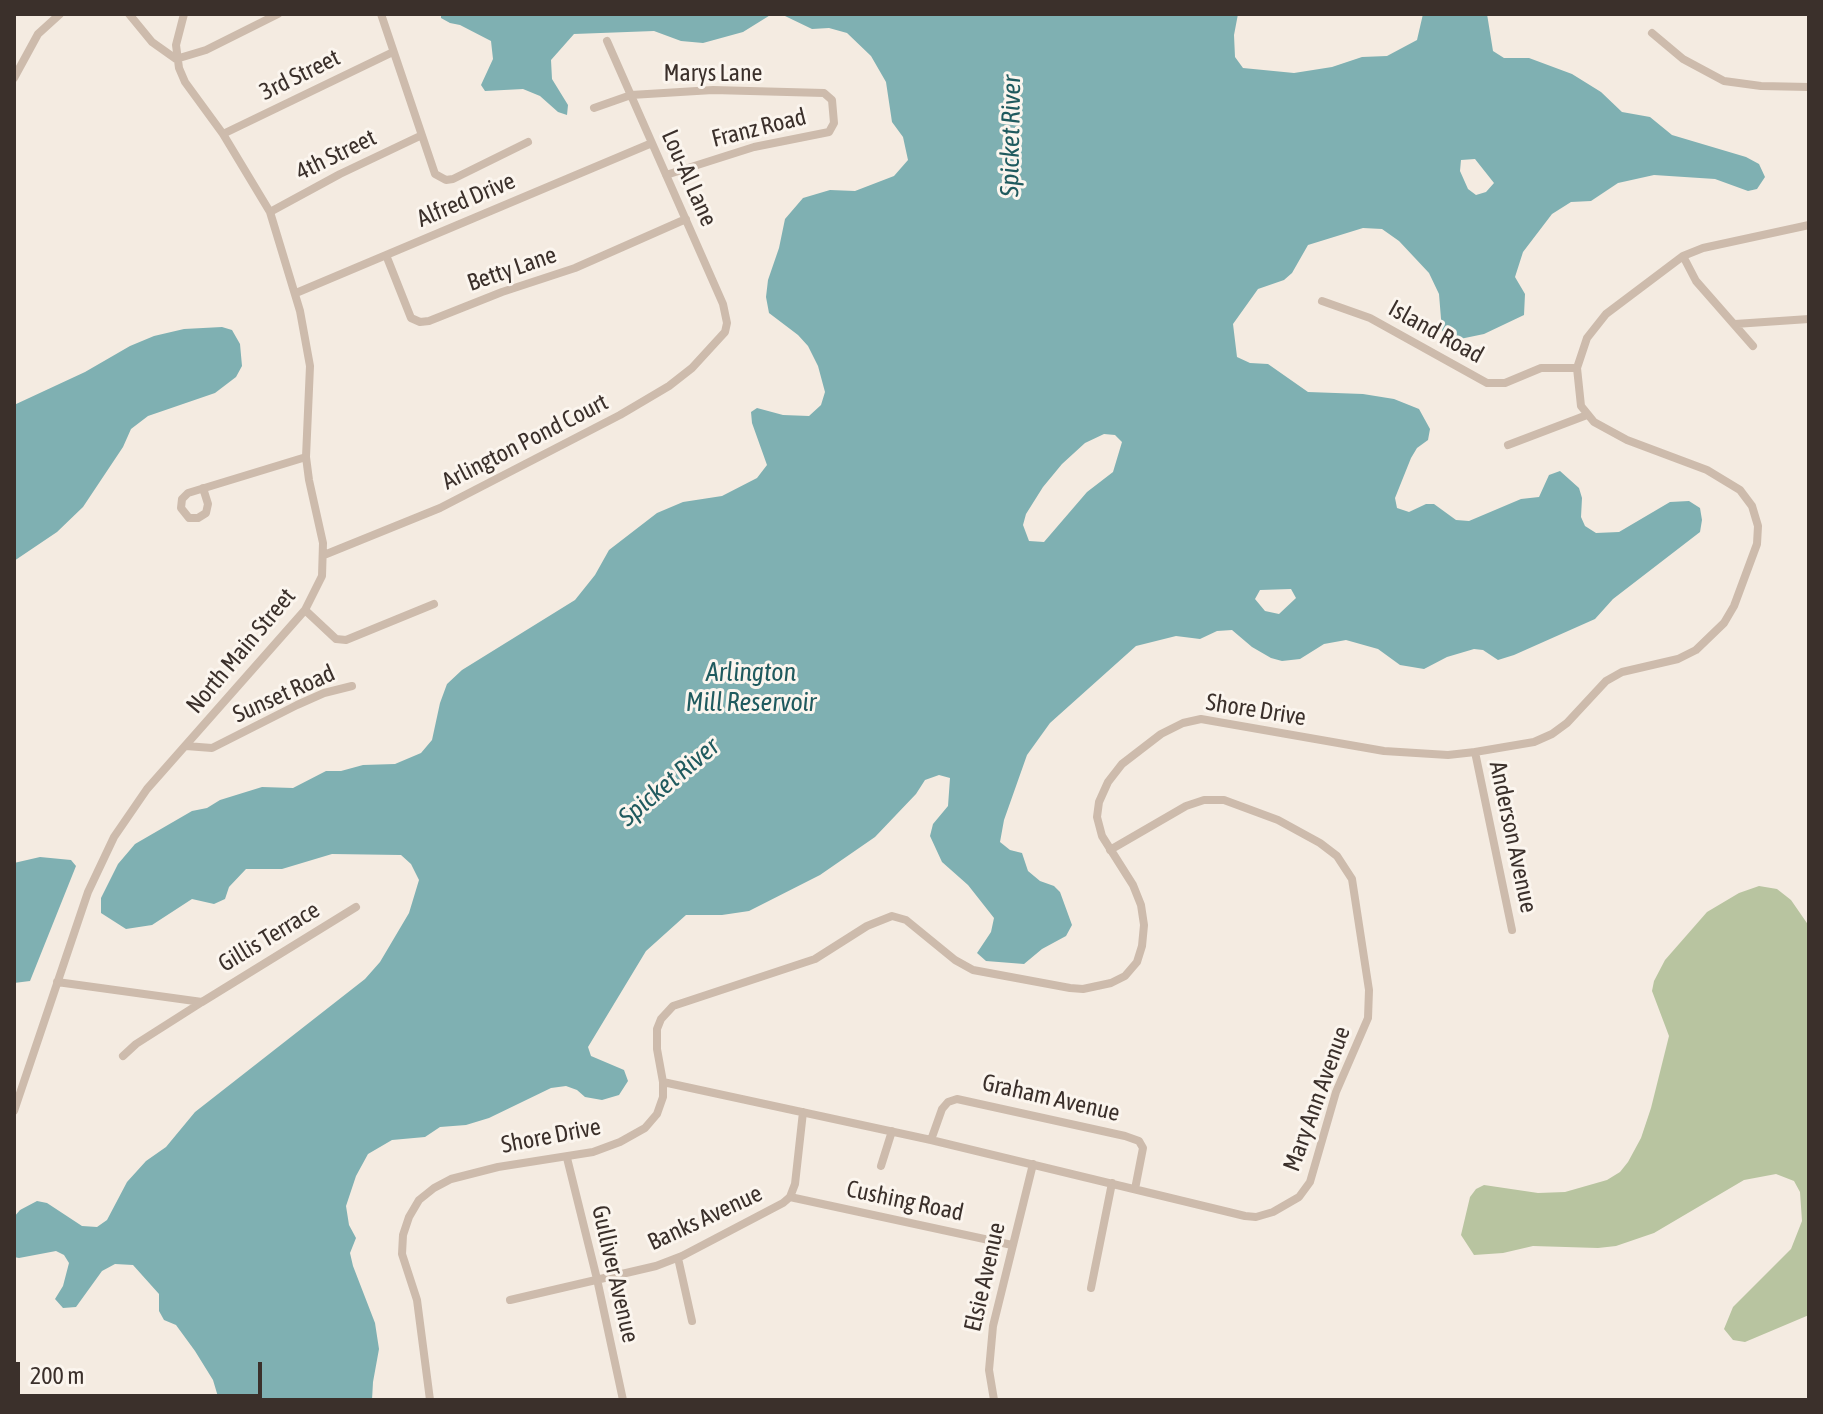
<!DOCTYPE html>
<style>
body{margin:0}
#map{position:relative;width:1823px;height:1414px;overflow:hidden;background:#f4ebe1;font-family:"Asap Condensed",sans-serif}
canvas{display:block}
.frame{position:absolute;inset:0;border:16px solid #3b302b;pointer-events:none}
.scale{position:absolute;left:16px;top:1362px;width:246px;height:36px;box-sizing:border-box;border:4px solid #3b302b;border-top:0;padding-left:10px;font-size:24px;line-height:28px;white-space:nowrap;color:#3b302b;-webkit-text-stroke:6px #fbf5ee;paint-order:stroke}
</style>
<div id="map">
<canvas width="1823" height="1414"></canvas>
<div class="frame"></div>
<div class="scale">200 m</div>
</div>
<script>
const context = document.querySelector('canvas').getContext('2d');
context.lineJoin = 'round';
function fillPath(path, color) {
  context.fillStyle = color;
  context.fill(path, 'evenodd');
}
function shape(rows) {
  const path = new Path2D();
  for (const r of rows) {
    path.moveTo(r[0], r[1]);
    for (let i = 2; i < r.length; i += 2) path.lineTo(r[i], r[i + 1]);
  }
  return path;
}
function trace(path, color, width, dash) {
  context.strokeStyle = color;
  context.lineWidth = width;
  context.lineCap = dash ? 'butt' : 'round';
  context.setLineDash(dash || []);
  context.stroke(path);
}
function label(font, color, halo, rows, align = 'center') {
  context.font = font + ' "Asap Condensed",sans-serif';
  context.lineWidth = 6;
  context.setLineDash([]);
  context.textBaseline = 'middle';
  context.strokeStyle = halo;
  context.fillStyle = color;
  for (const [text, x, y, turn = 0] of rows) {
    context.save();
    context.translate(x, y);
    context.rotate((+turn || 0) * Math.PI / 180);
    context.textAlign = isNaN(turn) ? turn : align;
    if (halo) context.strokeText(text, 0, 0);
    context.fillText(text, 0, 0);
    context.restore();
  }
}
fillPath(shape([
 [1759,886,1777,889,1791,900,1809,926,1809,1315,1745,1342,1733,1340,1724,1329,1733,1307,1791,1249,1802,1221,1800,1192,1794,1181,1776,1174,1744,1180,1654,1233,1616,1246,1598,1248,1533,1246,1503,1253,1474,1255,1461,1235,1470,1197,1476,1189,1484,1185,1538,1193,1565,1192,1607,1180,1620,1172,1628,1162,1641,1138,1651,1108,1669,1036,1652,991,1654,981,1665,960,1707,912,1739,893]
]), '#b8c4a0');
fillPath(shape([
 [441,14,1238,14,1234,35,1235,57,1243,68,1294,73,1332,67,1362,57,1387,56,1417,40,1423,14,1487,14,1493,51,1504,58,1529,58,1572,74,1601,92,1622,112,1650,117,1672,135,1746,157,1759,164,1765,177,1757,189,1748,191,1715,179,1654,175,1618,183,1591,201,1571,202,1552,214,1523,252,1515,277,1525,294,1524,315,1484,334,1460,339,1447,337,1442,331,1439,294,1429,273,1399,241,1382,229,1363,228,1308,245,1292,273,1284,280,1258,289,1233,324,1237,357,1250,363,1268,364,1308,392,1363,394,1394,399,1419,409,1430,429,1428,440,1417,448,1411,458,1395,498,1397,508,1409,512,1426,504,1434,504,1456,520,1469,521,1521,499,1539,497,1549,475,1560,471,1579,488,1582,498,1581,517,1585,526,1596,533,1619,532,1670,502,1689,501,1700,508,1702,520,1700,532,1613,599,1595,619,1514,655,1498,660,1483,650,1474,649,1447,657,1424,669,1400,665,1378,649,1346,640,1324,644,1300,659,1282,661,1271,658,1252,647,1232,630,1217,631,1200,639,1176,636,1136,646,1050,723,1027,755,1004,820,1000,842,1010,850,1022,853,1028,871,1040,881,1054,886,1060,892,1072,925,1066,936,1042,949,1024,964,986,961,977,953,991,932,994,918,968,885,942,862,930,836,933,824,948,806,950,778,939,775,925,780,916,794,875,837,820,875,749,911,722,915,686,915,646,951,588,1047,591,1056,624,1070,628,1081,619,1095,602,1100,585,1097,577,1090,566,1086,551,1088,489,1118,466,1125,440,1127,425,1137,392,1140,368,1154,356,1176,346,1206,349,1225,356,1238,350,1253,353,1266,375,1323,379,1349,373,1382,372,1400,219,1400,213,1380,195,1351,176,1325,164,1320,159,1311,159,1294,133,1265,115,1264,102,1271,76,1307,63,1308,55,1299,63,1286,69,1263,64,1255,56,1251,19,1258,14,1257,14,1217,20,1210,37,1201,47,1203,82,1226,97,1227,107,1220,127,1182,146,1161,166,1147,195,1112,365,979,380,962,409,913,419,880,411,864,401,855,332,854,282,869,246,869,229,887,225,899,214,904,192,899,152,925,126,929,101,913,101,898,118,864,135,844,192,811,207,808,220,800,262,787,293,788,326,771,341,771,363,765,395,764,421,753,432,740,440,703,447,684,462,670,575,600,595,575,609,550,657,513,683,502,722,496,757,478,767,465,752,423,751,412,757,408,783,415,809,416,821,405,825,392,818,366,808,346,798,335,769,313,766,297,768,280,779,248,785,219,803,198,830,190,855,191,894,176,908,160,903,137,892,122,886,82,871,56,847,33,829,28,812,29,785,16,772,14,743,32,703,43,681,41,654,31,574,34,551,60,552,79,568,105,567,115,558,112,540,96,523,89,485,91,481,85,493,59,491,41,460,25,450,23,441,18],
 [1475,159,1494,183,1486,192,1476,195,1468,189,1460,171,1461,160],
 [1104,434,1115,435,1122,442,1113,472,1087,492,1044,542,1029,541,1023,525,1026,514,1043,487,1062,464,1085,443],
 [1291,589,1296,598,1279,614,1265,611,1255,599,1260,590],
 [222,327,232,330,240,344,242,366,236,377,215,393,148,416,131,429,123,447,83,507,57,532,14,561,14,405,85,372,130,346,154,336,184,329],
 [40,857,71,860,76,866,30,981,14,983,14,863]
]), '#7fb0b2');
trace(shape([
 [129,14,152,42,176,59,206,50,278,14],
 [381,14,435,174,446,180,453,179,528,142],
 [1652,33,1683,59,1724,81,1761,86,1809,87],
 [14,78,38,34,60,14],
 [594,108,631,95,713,90,824,93,832,100,834,123,829,132,754,147,666,175],
 [223,134,393,52],
 [270,212,340,174,420,136],
 [386,255,411,318,420,322,429,321,502,292,575,268,686,219],
 [1683,256,1696,281,1753,346],
 [296,293,652,143],
 [1322,301,1370,318,1487,383,1505,383,1541,368,1577,368],
 [1735,324,1809,319],
 [1508,445,1587,415],
 [203,488,208,504,206,513,198,518,189,518,181,508,182,499,188,493,306,457],
 [324,555,440,508,620,415,669,386,692,368,725,332,727,323,723,304,607,41],
 [305,610,336,639,346,640,434,604],
 [186,746,212,748,297,705,324,693,352,686],
 [1475,752,1512,930],
 [57,982,202,1002,356,907],
 [123,1056,136,1044,202,1002],
 [663,1082,931,1140,1245,1216,1256,1217,1273,1212,1299,1197,1310,1182,1336,1092,1368,1018,1369,990,1352,879,1337,856,1320,843,1278,820,1224,800,1204,800,1186,806,1110,850],
 [14,1111,88,892,114,837,147,789,305,610,322,576,323,543,309,480,306,457,310,366,300,311,270,212,223,134,185,82,179,68,176,45,184,14],
 [931,1140,942,1109,948,1102,957,1099,1125,1136,1139,1141,1143,1148,1135,1189],
 [567,1158,597,1279,623,1400],
 [881,1166,892,1131],
 [790,1197,1012,1245],
 [678,1258,692,1321],
 [1091,1288,1112,1183],
 [510,1300,656,1266,682,1256,783,1203,790,1197,795,1184,803,1112],
 [79,1400,93,1400],
 [430,1400,417,1300,402,1254,403,1235,409,1217,419,1200,434,1188,451,1179,498,1167,593,1152,620,1142,645,1128,657,1114,663,1097,663,1082,657,1049,657,1029,661,1019,673,1006,815,959,867,926,892,916,906,920,955,960,973,970,1070,988,1083,989,1111,983,1125,976,1137,962,1142,946,1144,925,1141,905,1133,885,1102,836,1097,817,1099,802,1108,782,1122,764,1161,734,1183,723,1201,719,1384,751,1448,755,1475,752,1534,742,1552,734,1567,723,1606,681,1622,672,1678,659,1696,650,1724,623,1734,606,1757,544,1758,526,1752,506,1740,490,1707,470,1627,440,1594,422,1581,406,1577,368,1587,338,1606,314,1683,256,1703,248,1809,225],
 [994,1400,989,1370,993,1326,1033,1164]
]), '#cdbbac', 8);
label('24px', '#3b302b', '#fbf5ee', [
 ["Marys Lane",713,73],
 ["3rd Street",300,75,-26],
 ["Franz Road",759,128,-14],
 ["4th Street",336,155,-26],
 ["Lou-Al Lane",689,178,66],
 ["Alfred Drive",466,200,-23],
 ["Betty Lane",512,269,-19],
 ["Island Road",1436,332,29],
 ["Arlington Pond Court",525,442,-27],
 ["North Main Street",241,651,-50],
 ["Sunset Road",284,694,-24],
 ["Shore Drive",1256,710,9],
 ["Anderson Avenue",1513,837,78],
 ["Gillis Terrace",269,937,-31],
 ["Graham Avenue",1051,1098,13],
 ["Mary Ann Avenue",1317,1099,-70],
 ["Shore Drive",551,1136,-11],
 ["Cushing Road",905,1201,12],
 ["Banks Avenue",705,1218,-25],
 ["Gulliver Avenue",615,1274,77],
 ["Elsie Avenue",985,1277,-77]
]);
label('italic 26px', '#1f5a5e', '#fbf5ee', [
 ["Spicket River",1011,136,-89],
 ["Arlington",751,673],
 ["Mill Reservoir",751,703],
 ["Spicket River",669,782,-40]
]);
</script>
